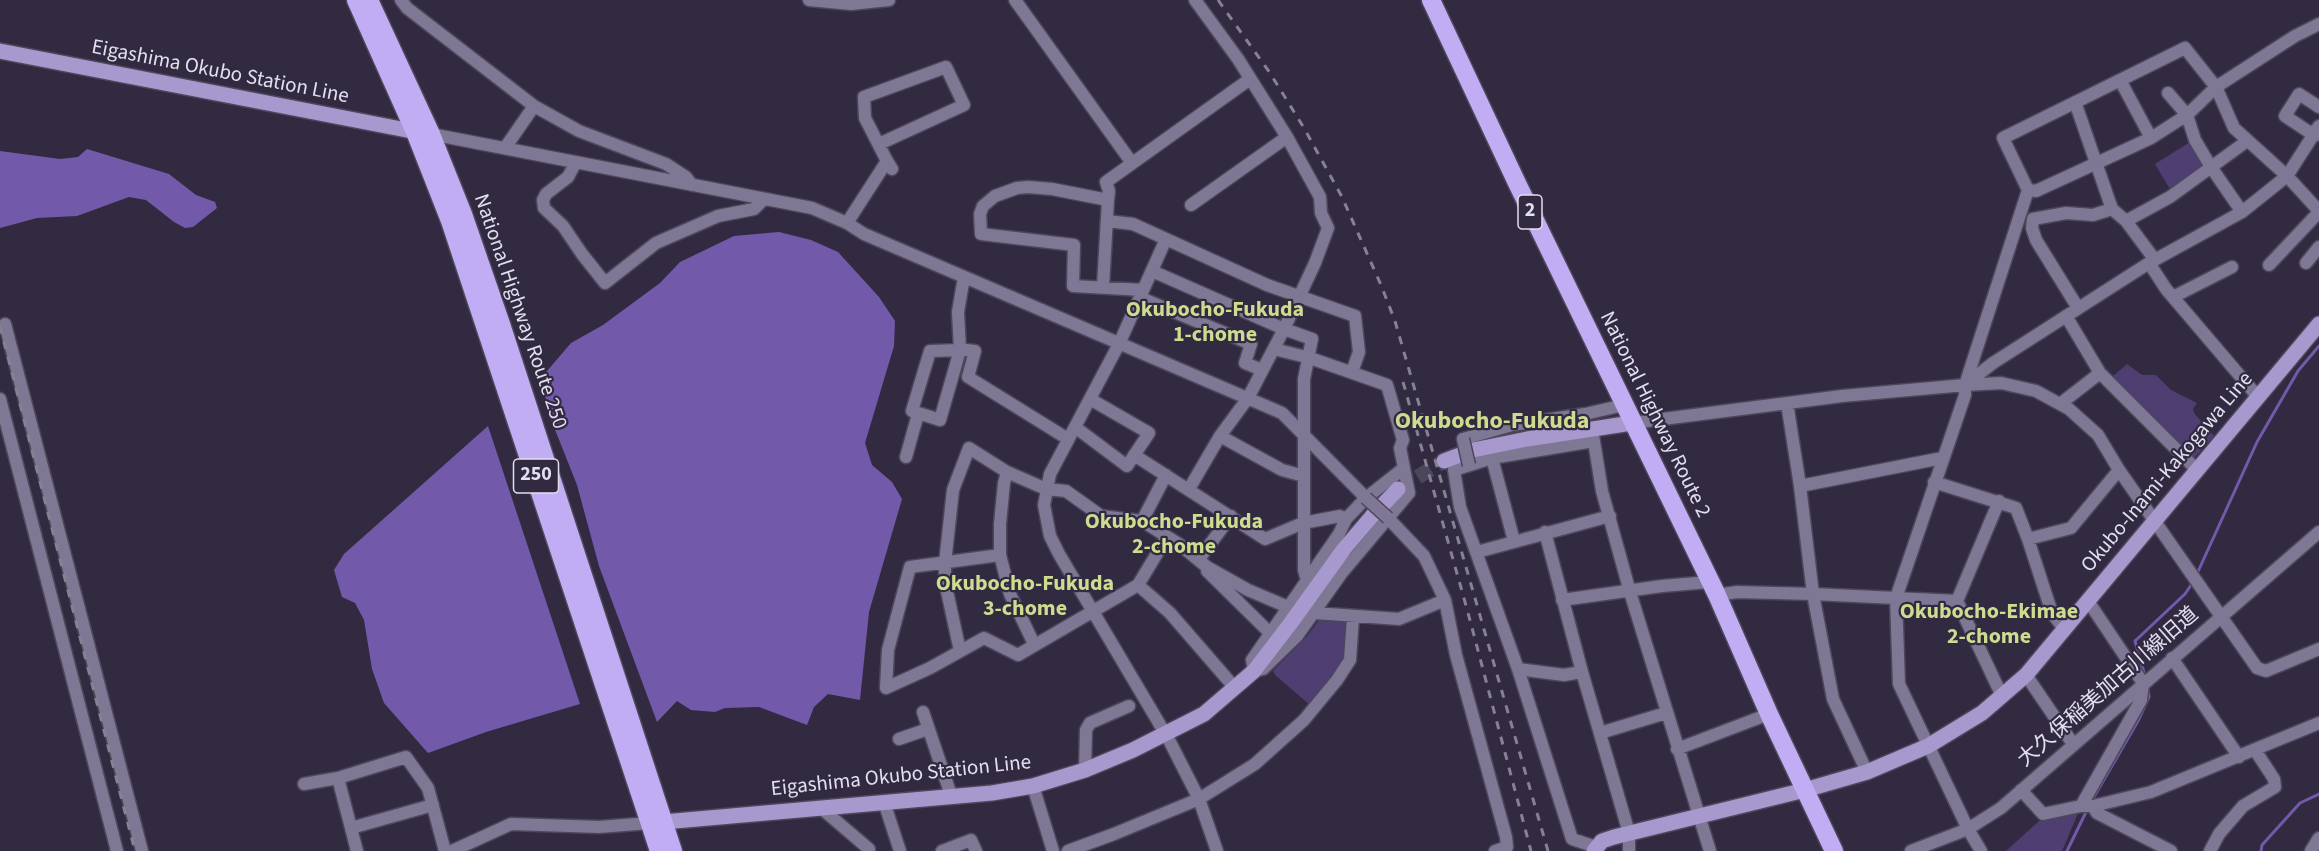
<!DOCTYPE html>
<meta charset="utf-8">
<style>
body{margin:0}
canvas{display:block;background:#312a41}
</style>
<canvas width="2319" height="851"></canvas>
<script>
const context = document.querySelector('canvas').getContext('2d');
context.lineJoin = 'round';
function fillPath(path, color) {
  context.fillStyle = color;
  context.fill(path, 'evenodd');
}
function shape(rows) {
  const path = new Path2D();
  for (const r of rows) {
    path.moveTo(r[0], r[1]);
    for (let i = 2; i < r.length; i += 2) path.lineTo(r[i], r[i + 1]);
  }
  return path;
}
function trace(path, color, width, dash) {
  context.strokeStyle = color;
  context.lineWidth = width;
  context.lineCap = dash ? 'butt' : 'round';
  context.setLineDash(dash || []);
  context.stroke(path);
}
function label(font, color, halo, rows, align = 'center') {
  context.font = font + ' "Source Sans 3","Noto Sans JP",sans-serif';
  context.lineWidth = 4.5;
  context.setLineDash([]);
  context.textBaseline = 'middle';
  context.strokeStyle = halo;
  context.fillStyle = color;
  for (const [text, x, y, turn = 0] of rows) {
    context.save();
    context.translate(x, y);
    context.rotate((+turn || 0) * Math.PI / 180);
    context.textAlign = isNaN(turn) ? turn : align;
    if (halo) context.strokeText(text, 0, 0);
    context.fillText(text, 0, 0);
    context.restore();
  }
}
fillPath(shape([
 [2190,142,2205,165,2171,191,2155,164],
 [2127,364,2142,375,2156,375,2171,390,2197,403,2193,409,2194,413,2214,436,2194,458,2189,457,2112,377],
 [1319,620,1346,621,1349,625,1347,657,1310,705,1275,675,1273,671,1307,636],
 [2079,811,2062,851,2006,851,2039,821]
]), '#4e3e72');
fillPath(shape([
 [87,149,169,174,196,195,215,202,217,208,193,227,185,228,174,222,146,200,129,197,77,216,37,218,0,228,0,151,60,159,78,157],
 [779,232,811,240,838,252,879,297,895,321,894,346,865,443,872,465,892,482,902,499,869,612,860,700,828,694,814,707,807,725,759,707,725,708,715,712,691,710,677,701,657,722,599,566,577,485,550,417,541,378,571,343,603,325,660,283,680,262,734,236],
 [488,426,580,704,486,732,428,753,384,703,372,669,364,620,355,603,342,597,334,570,344,554]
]), '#7359a9');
trace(shape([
 [2196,576,2257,442,2298,371,2319,346],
 [2145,676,2135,641,2185,594,2193,582],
 [2091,802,2138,721,2149,697,2148,689],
 [2067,851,2087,810],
 [2261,851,2262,845,2300,803,2319,794]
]), '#7359a9', 3);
trace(shape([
 [1398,489,1444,461]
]), '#4c455b', 15, [15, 8]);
const minor = shape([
 [401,0,407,8,534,106,505,148],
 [809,0,851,4,889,0],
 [1015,0,1132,163],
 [2120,80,2151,138],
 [2168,93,2187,115,2195,140,2211,167,2242,212],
 [2075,102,2112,209,2126,221,2155,260],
 [534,106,579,131,666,164,686,177,692,185],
 [2319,107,2299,94,2285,116,2309,132,2316,131,2319,135],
 [431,134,812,208,847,223,864,234,1282,413,1366,498],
 [879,144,964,105,946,67,864,97,865,118,887,161,892,169],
 [576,162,568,177,546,194,543,200,544,208,563,226,582,254,605,283,656,243,718,216,754,209,764,199],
 [2028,190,2036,191,2151,138,2187,115,2216,87,2295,36,2319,24],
 [1108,200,1109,191,1106,182,1250,79],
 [1191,205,1287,137],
 [1107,221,1133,224,1267,285,1355,316,1359,352,1352,372],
 [2126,221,2170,197,2247,141],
 [847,223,887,161],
 [1166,239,1119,344,1050,474,1044,505,1050,536,1059,554,1169,740,1199,799,1217,851],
 [2149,263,2166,289,2258,397],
 [2306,263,2319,247],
 [2269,265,2319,212],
 [1152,271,1284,329,1312,339,1304,379,1304,570,1307,580],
 [964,277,958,312,960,350,940,420,912,411,930,351,960,350,966,350,975,351,968,377,1068,439],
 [1103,287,1108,200,1052,189,1028,187,1017,188,995,196,983,206,980,214,981,234,1074,245,1073,286,1143,290],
 [2173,297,2232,267],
 [1141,298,1251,344,1245,363,1262,370],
 [2078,308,2036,240,2032,228,2033,219,2066,213,2093,215,2112,209],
 [2066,316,2100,373],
 [5,324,142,851],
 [1274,349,1310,358,1387,385,1403,440,1400,448,1409,493,1341,574,1297,636,1263,669,1254,671,1252,660,1339,534,1346,519,1366,498,1404,468],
 [1966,384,1993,363,2149,263,2242,212,2287,176,2319,126],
 [0,399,117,851],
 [1787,403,1800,486,1813,594,1833,699,1867,772],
 [2060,404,2100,373,2197,470],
 [1632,423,1842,396,1965,385,2001,383,2036,391,2069,409,2098,435,2119,470,2257,668,2266,671,2319,649],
 [1075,427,1127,466,1149,433,1090,399],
 [1593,435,1602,491,1630,592,1710,851],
 [1220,436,1282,470,1304,476],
 [1463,439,1512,425,1585,414,1624,405],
 [1594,441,1492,458,1454,470,1460,507,1518,669,1572,839,1596,847],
 [1134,455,1265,539,1303,523,1340,516,1346,519],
 [906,457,918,414],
 [1492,458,1514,541],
 [1007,472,1004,483,1000,524,1000,555,1010,594,1034,644],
 [1934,482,2016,508,2028,539,2052,613,2065,630],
 [1800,486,1942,458],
 [1189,489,1220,436,1248,398,1284,329,1315,263,1328,228,1321,213,1320,197,1287,137,1238,59,1195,0],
 [1388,518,1424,556,1445,600,1456,655,1506,837,1507,847,1495,851],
 [1142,521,1166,475],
 [1545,532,1582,672,1629,833,1629,851],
 [2028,539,2071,528,2119,470],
 [1477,552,1610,516],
 [1000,555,910,567,888,650,886,688,930,668,984,638,1018,655,1138,585,1167,537],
 [1199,559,1231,516],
 [1207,571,1270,633],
 [1138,585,1170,613,1235,688],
 [1717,595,1737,592,1813,594,1957,601,2002,696],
 [1562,600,1662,586,1709,582],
 [1957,601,1999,501],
 [1315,613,1399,619,1445,600],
 [960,651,945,582,945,563,953,490,969,448,1007,472,1046,489,1066,491,1101,516,1142,521,1179,544,1207,567,1248,590,1288,607],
 [2172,658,2239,757],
 [1518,669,1564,675,1582,672],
 [2026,675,2073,744],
 [923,712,951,795],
 [1600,733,1666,713],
 [899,739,928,729],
 [1677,749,1769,714],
 [1085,770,1086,730,1090,723,1129,706],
 [304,784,338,778],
 [1033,786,1053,851],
 [2021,790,2043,814,2081,806,2093,806,2151,792,2319,723],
 [884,802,900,851],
 [2081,806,2141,700,2143,683,2088,601],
 [2093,806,2097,813,2171,851],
 [821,808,869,849],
 [351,828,433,805],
 [357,851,338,778,406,757,428,788,445,851],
 [452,851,511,824,599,827,650,823],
 [942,851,971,840,976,851],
 [1068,851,1114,834,1199,799,1255,764,1304,720,1337,680,1350,660,1353,617],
 [1911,851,1968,829,2001,808,2319,532],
 [1981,851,1968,829,1899,684,1896,598,1965,395,1965,385,2028,190,2003,138,2185,48,2216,87,2234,128,2287,176,2319,211],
 [2210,851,2219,834,2243,806,2275,787,2274,779,2255,750],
 [2311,851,2319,838]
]);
const major = shape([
 [0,51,422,133],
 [1444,461,1473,450,1527,439,1632,423],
 [652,823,992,793,1033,786,1085,770,1133,750,1204,714,1254,671,1290,624,1344,549,1373,515,1398,489],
 [1594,851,1602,841,1614,837,1805,790,1867,772,1928,746,1982,713,2026,675,2319,324]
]);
const highway = shape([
 [356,0,415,132,450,221,659,851],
 [369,0,431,134,463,214,501,324,673,851],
 [1431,0,1516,181,1717,595,1769,714,1834,851]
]);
trace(minor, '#4e475b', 15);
trace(major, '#4e475b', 18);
trace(highway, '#4e475b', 21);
trace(minor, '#7f7894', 12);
trace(major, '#a798ce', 15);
trace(highway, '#c1adf4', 18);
trace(shape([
 [1218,0,1270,73,1304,128,1342,197,1381,285,1395,321,1427,432,1548,851],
 [0,326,135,851],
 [1403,382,1467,609,1531,851]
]), '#878194', 3, [8, 8]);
const minorBridge = shape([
 [1463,439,1469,465],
 [1366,498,1388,518]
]);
trace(minorBridge, '#4e475b', 15, []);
trace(minorBridge, '#7f7894', 12);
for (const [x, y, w] of [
 [1530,212,24],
 [536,476,45]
]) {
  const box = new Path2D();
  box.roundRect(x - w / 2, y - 17, w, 34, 4.5);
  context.fillStyle = '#312a41';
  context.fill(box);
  trace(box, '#e3dfee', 1.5);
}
label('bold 20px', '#e3dfee', null, [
 ["2",1530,212],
 ["250",536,476]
]);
label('21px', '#e3dfee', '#312a41', [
 ["Eigashima Okubo Station Line",220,73,11],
 ["National Highway Route 250",519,312,71],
 ["National Highway Route 2",1654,415,64],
 ["Okubo-Inami-Kakogawa Line",2168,473,-50],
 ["大久保稲美加古川線旧道",2109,688,-41],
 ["Eigashima Okubo Station Line",901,777,-6]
]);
label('bold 22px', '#cedc90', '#312a41', [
 ["Okubocho-Fukuda",1215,311],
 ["1-chome",1215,336],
 ["Okubocho-Fukuda",1174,523],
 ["2-chome",1174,548],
 ["Okubocho-Fukuda",1025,585],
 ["3-chome",1025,610],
 ["Okubocho-Ekimae",1989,613],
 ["2-chome",1989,638]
]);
label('bold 24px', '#cedc90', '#312a41', [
 ["Okubocho-Fukuda",1492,423]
]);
</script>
